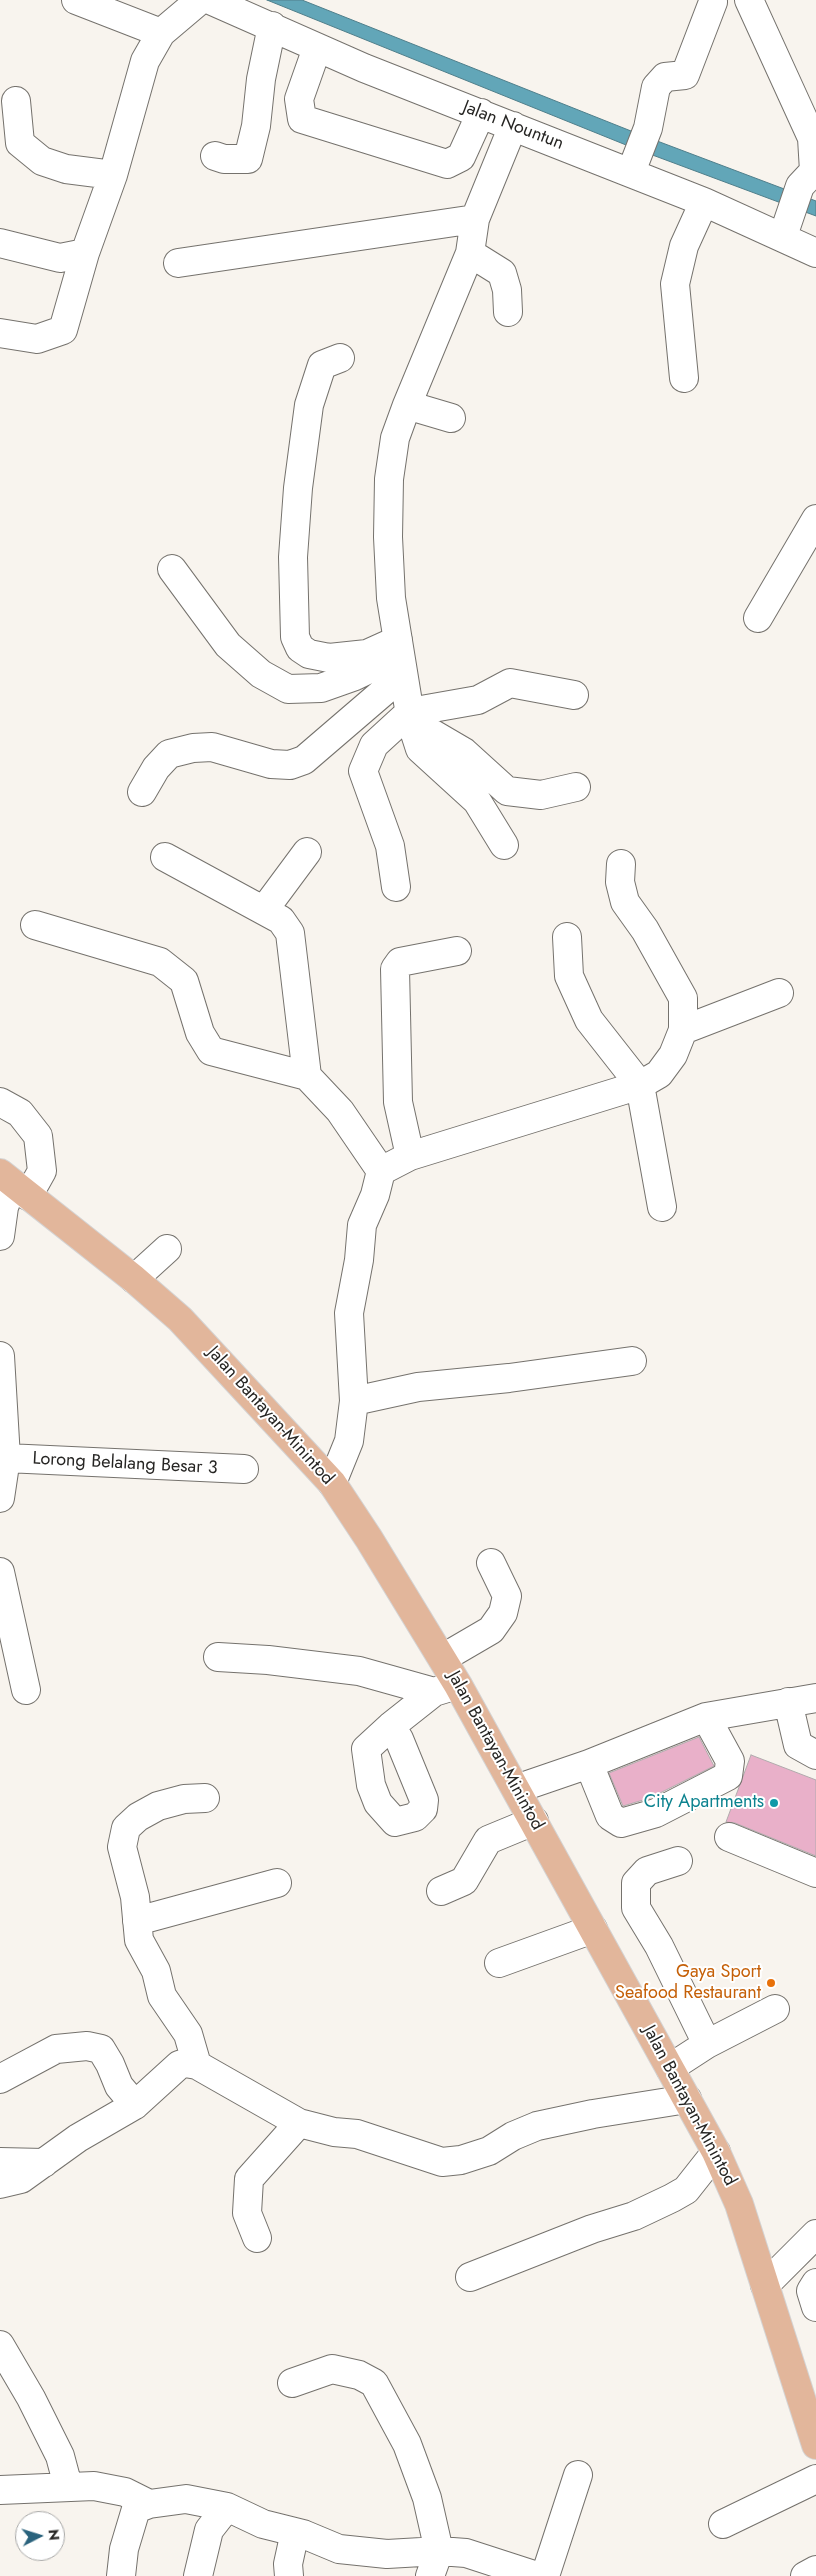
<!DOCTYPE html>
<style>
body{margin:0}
#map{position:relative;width:816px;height:2576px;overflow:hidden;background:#f8f4ee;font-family:Jost,sans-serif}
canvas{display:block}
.north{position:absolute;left:15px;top:2511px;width:50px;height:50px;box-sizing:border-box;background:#fff;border:1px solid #a8a8a7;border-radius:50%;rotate:85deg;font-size:14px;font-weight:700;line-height:20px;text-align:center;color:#262523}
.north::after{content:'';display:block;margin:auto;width:18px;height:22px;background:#2a637d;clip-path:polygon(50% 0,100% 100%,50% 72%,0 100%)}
</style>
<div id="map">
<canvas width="816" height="2576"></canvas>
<div class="north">N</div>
</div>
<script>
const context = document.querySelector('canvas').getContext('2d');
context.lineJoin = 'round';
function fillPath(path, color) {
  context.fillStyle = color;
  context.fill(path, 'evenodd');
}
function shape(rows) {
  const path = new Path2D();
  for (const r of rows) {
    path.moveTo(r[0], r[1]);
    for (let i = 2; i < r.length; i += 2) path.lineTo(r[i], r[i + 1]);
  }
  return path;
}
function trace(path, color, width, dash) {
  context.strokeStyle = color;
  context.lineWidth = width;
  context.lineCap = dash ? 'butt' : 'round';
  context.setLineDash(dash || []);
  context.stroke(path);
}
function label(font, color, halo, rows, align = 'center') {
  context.font = font + ' Jost,sans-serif';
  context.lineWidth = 4;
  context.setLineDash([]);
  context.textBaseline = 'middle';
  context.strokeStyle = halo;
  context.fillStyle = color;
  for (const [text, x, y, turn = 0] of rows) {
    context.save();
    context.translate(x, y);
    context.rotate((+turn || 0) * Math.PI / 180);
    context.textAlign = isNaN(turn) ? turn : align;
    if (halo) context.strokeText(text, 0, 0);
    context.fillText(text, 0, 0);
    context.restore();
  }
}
const water = shape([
 [267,0,302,0,636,133,816,201,816,216,631,147,267,0]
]);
fillPath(water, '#62a6b8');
trace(water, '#507f8b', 1);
const building = shape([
 [699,1737,714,1766,650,1798,623,1806,609,1773,699,1737],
 [751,1755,816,1780,816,1856,735,1823,726,1822,751,1755]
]);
fillPath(building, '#e9b0c9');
trace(building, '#b1abad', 1);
const minor = shape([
 [76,0,161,33],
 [210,0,364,68,704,202,816,253],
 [749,0,812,138,814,171,800,186,783,236],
 [317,48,299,99,302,119,447,164,461,157,481,113],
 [16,101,20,143,42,161,66,169,113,175],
 [215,156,224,159,248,159,256,126,261,79,272,26],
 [631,172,648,128,656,87,665,77,685,75,713,2],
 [0,243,60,258,85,253],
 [470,253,502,273,507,290,508,312],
 [178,263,475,219],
 [0,333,37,339,63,330,85,253,113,175,145,61,161,33,200,0],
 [340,358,322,365,309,405,298,488,293,557,295,637,300,648,309,654,329,658,367,654,398,640],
 [684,378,675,284,684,246,704,202],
 [407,405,451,418],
 [172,569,228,645,261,674,288,689,321,688,355,676,394,657],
 [758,618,816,519],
 [411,721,464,752,507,791,541,795,576,787],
 [142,792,156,768,169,754,193,748,212,747,271,764,290,765,304,760,403,675],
 [504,845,477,801,420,749,411,721,391,598,388,537,389,479,395,438,407,405,470,253,475,219,513,126],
 [165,857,281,920,290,933,307,1076],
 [396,887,390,846,363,771,374,745,410,712,478,700,510,683,574,695],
 [264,910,307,852],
 [35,925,160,962,184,981,200,1033,211,1051,307,1076,340,1111,381,1171],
 [567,937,569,976,589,1020,640,1085,662,1207],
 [683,1030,779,993],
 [0,1102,20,1113,38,1136,42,1171,28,1196],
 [410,1156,398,1102,395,969,400,962,457,951],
 [0,1236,4,1207,13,1184],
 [134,1279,167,1249],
 [0,1356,6,1458,0,1498],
 [354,1401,418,1387,509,1378,632,1361],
 [6,1458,244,1469],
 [332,1483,349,1441,354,1401,349,1313,359,1260,362,1225,375,1195,381,1171,410,1156,640,1085,659,1074,673,1055,683,1030,683,998,645,930,625,902,620,882,621,864],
 [0,1572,26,1690],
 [218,1657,268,1660,359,1671,434,1692,447,1688],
 [443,1658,491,1630,503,1613,507,1596,491,1563],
 [788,1702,798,1745,816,1755],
 [391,1726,399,1739,424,1800,423,1809,415,1817,395,1822,378,1803,371,1785,366,1749,391,1726,434,1692],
 [589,1764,610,1816,621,1823,656,1813,728,1776,730,1761,706,1717],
 [516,1789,589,1764,706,1717,816,1698],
 [729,1837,816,1873],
 [678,1861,647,1871,636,1883,636,1908,659,1946,707,2044],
 [441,1891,464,1881,488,1840,534,1821],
 [137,1921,277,1883],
 [499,1963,593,1929],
 [197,2065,188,2034,162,1996,156,1971,139,1940,135,1897,122,1847,126,1828,138,1817,158,1806,184,1799,205,1798],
 [670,2068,707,2044,775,2009],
 [0,2079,56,2049,87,2046,101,2049,110,2064,119,2086,135,2105],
 [0,2162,44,2163],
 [0,2184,21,2179,78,2138,135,2105,179,2065,185,2063,197,2065,299,2123,334,2132,357,2134,442,2162,461,2160,489,2151,513,2136,537,2126,593,2114,687,2099],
 [257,2238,247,2213,249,2179,299,2123],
 [470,2277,592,2229,634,2216,672,2198,686,2190,716,2152],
 [816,2283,811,2291,816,2307],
 [765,2285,816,2234],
 [0,2345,31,2398,60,2456,68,2486],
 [292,2383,332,2369,359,2375,374,2383,407,2444,427,2498,439,2551,430,2576],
 [0,2490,94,2486,125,2492,149,2504,186,2499,227,2507,263,2524,303,2534,339,2549,387,2554,439,2551,466,2553,537,2576],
 [723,2524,816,2479],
 [121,2576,124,2549,136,2509,149,2504],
 [198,2576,209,2530,227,2507],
 [289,2576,288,2564,293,2541,303,2534],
 [545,2576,578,2475],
 [805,2576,816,2570]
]);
const major = shape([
 [0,1173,134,1279,180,1319,332,1483,369,1539,458,1685,716,2152,739,2204,816,2445]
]);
trace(minor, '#75726d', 30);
trace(major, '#d4d3d3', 30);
trace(minor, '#fff', 28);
trace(major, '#e2b69b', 28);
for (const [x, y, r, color] of [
 [774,1803,5,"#0f9aa8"],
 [771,1983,5,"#e8710a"]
]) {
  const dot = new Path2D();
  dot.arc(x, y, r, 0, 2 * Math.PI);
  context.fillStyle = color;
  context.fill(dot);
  trace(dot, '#fff', 2);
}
label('18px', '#262523', '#fff', [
 ["Jalan Nountun",513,126,21],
 ["Jalan Bantayan-Minintod",270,1416,48],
 ["Lorong Belalang Besar 3",125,1464,3],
 ["Jalan Bantayan-Minintod",495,1751,61],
 ["Jalan Bantayan-Minintod",689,2106,62]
]);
label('18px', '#0d838f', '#fff', [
 ["City Apartments",764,1803]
], 'right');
label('18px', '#c56008', '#fff', [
 ["Gaya Sport",761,1973],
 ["Seafood Restaurant",761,1994]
], 'right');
</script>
